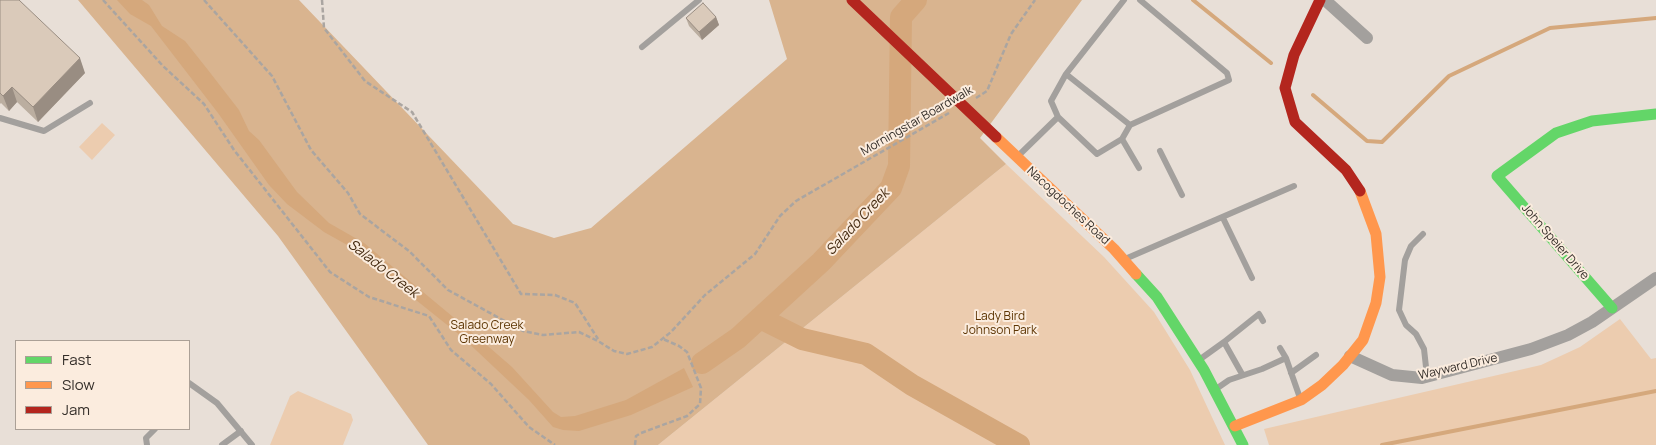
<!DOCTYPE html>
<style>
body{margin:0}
#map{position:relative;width:1656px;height:445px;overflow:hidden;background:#e8dfd7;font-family:Manrope,sans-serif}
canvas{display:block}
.legend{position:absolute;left:15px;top:340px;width:175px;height:90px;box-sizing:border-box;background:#fbecde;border:1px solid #aba096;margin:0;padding:6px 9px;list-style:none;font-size:15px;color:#342e29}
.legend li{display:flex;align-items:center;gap:10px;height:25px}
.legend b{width:25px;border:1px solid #aba096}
</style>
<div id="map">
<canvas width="1656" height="445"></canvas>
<ul class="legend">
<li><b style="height:6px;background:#63d668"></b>Fast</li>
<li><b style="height:6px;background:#ff974d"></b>Slow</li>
<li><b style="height:6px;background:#b3261e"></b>Jam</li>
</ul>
</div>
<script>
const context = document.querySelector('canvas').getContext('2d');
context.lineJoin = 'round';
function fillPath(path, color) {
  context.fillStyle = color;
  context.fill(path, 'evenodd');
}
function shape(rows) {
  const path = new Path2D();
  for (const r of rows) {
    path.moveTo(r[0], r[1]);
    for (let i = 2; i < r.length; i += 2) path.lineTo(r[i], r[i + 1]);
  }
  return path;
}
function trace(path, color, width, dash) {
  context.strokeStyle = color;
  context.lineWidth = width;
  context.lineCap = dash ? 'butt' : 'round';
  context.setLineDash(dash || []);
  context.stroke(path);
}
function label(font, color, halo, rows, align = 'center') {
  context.font = font + ' Manrope,sans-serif';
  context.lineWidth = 4;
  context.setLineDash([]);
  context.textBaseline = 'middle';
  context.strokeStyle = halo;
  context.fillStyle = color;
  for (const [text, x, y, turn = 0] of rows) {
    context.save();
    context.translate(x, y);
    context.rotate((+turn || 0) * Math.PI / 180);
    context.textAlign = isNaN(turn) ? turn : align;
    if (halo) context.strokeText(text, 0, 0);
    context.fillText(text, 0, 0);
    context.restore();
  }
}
fillPath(shape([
 [102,123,115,135,92,160,79,147],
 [1006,164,1104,257,1154,312,1190,370,1225,445,658,445],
 [1620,319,1651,359,1656,358,1656,445,1269,445,1264,429,1541,365,1580,347],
 [298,391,351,414,353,420,343,445,270,445,290,396]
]), '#ecccaf');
fillPath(shape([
 [78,0,299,0,513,224,554,238,591,228,787,59,769,0,1082,0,980,138,1006,164,658,445,428,445,278,236]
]), '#d9b48f');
fillPath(shape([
 [117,0,142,0,149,5,162,26,185,41,208,70,239,110,249,131,259,140,297,192,329,223,364,243,482,341,512,367,553,412,561,417,575,416,626,400,684,368,693,387,631,415,579,431,563,430,553,427,529,400,461,336,391,280,369,266,349,246,324,232,287,204,269,185,218,113,151,26,130,14]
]), '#d5a87c');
trace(shape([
 [1193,0,1271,63],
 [1313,95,1367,141,1382,142,1449,76,1550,28,1656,18],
 [1382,445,1656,391]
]), '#d5a87c', 4);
trace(shape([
 [760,318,802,339,866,354,912,385,1019,445],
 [702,363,738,338,821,262,891,188,899,166,901,17,916,0]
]), '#d5a87c', 22);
trace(shape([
 [103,0,163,66,204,104,234,150,330,272,369,297,429,316,451,350,491,384,529,427,555,445],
 [204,0,272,76,311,150,348,193,360,214,409,251,448,290,523,331,543,335,579,332,598,341,614,351,627,354,652,347,671,332,705,295,755,254,780,216,796,201,949,113],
 [322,0,324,28,365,81,412,112,521,294,555,295,575,303,598,339],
 [976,98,987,91,1011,34,1035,0],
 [635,445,636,436,641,433,687,416,700,404,701,388,687,352,679,346,663,339]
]), '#aaa5a1', 2.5, [5, 2.5]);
trace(shape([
 [642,47,699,0],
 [1066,74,1130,125],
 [1058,117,1051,101,1066,74,1124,0],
 [0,118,44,131,90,103],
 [1122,139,1130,125,1229,80,1227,73,1140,0],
 [1160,151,1182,195],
 [1018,156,1058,117,1097,154,1122,139,1139,168],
 [1223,218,1252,278],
 [1423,234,1411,246,1405,260,1399,310,1406,325,1416,334,1424,349,1427,376],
 [1125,259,1294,186],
 [1224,342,1259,314,1263,321],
 [1280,348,1286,358],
 [1199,360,1224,342,1242,374],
 [1291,373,1316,355],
 [189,383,217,403,252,445],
 [1216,389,1229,380,1262,369,1286,358,1300,398],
 [147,445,146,438,155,429],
 [222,445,241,431]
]), '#a3a09d', 6);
trace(shape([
 [1325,0,1367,38],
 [1350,356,1392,375,1422,378,1531,349,1568,335,1592,322,1656,278]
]), '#a3a09d', 12);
trace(shape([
 [1136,274,1157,297,1204,370,1243,445],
 [1612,308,1497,176,1556,133,1592,121,1656,114]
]), '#63d668', 11);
trace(shape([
 [996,137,1114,249,1136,274],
 [1235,426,1301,400,1322,385,1343,365,1363,340,1376,303,1380,277,1376,234,1360,191]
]), '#ff974d', 11);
trace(shape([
 [1320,0,1294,55,1285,88,1295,122,1346,170,1360,191]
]), '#b3261e', 11);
trace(shape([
 [852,0,996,137]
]), '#b3261e', 11);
fillPath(shape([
 [0,0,85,73,38,122,17,102,9,111,1,103,0,104],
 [716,17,719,25,702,40,689,26,686,18]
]), '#bbaea0');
fillPath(shape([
 [716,17,719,25,702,40,699,32],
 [80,58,85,73,38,122,33,107],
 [12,87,17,102,9,111,3,96]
]), '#998d82');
const building = shape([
 [0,0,19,0,80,58,33,107,12,87,3,96,0,93,0,0],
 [703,3,716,17,699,32,686,18,703,3]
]);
fillPath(building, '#dacaba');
trace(building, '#998d82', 1);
label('12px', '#342e29', '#fbecde', [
 ["Morningstar Boardwalk",917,121,-30],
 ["Nacogdoches Road",1068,206,43],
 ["John Speier Drive",1555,242,49],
 ["Wayward Drive",1458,367,-13]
]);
label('12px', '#5d3503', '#fbecde', [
 ["Lady Bird",1000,317],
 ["Johnson Park",1000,331],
 ["Salado Creek",487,326],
 ["Greenway",487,340]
]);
label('italic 14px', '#462c12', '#fbecde', [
 ["Salado Creek",858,222,-47],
 ["Salado Creek",383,269,38]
]);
</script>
